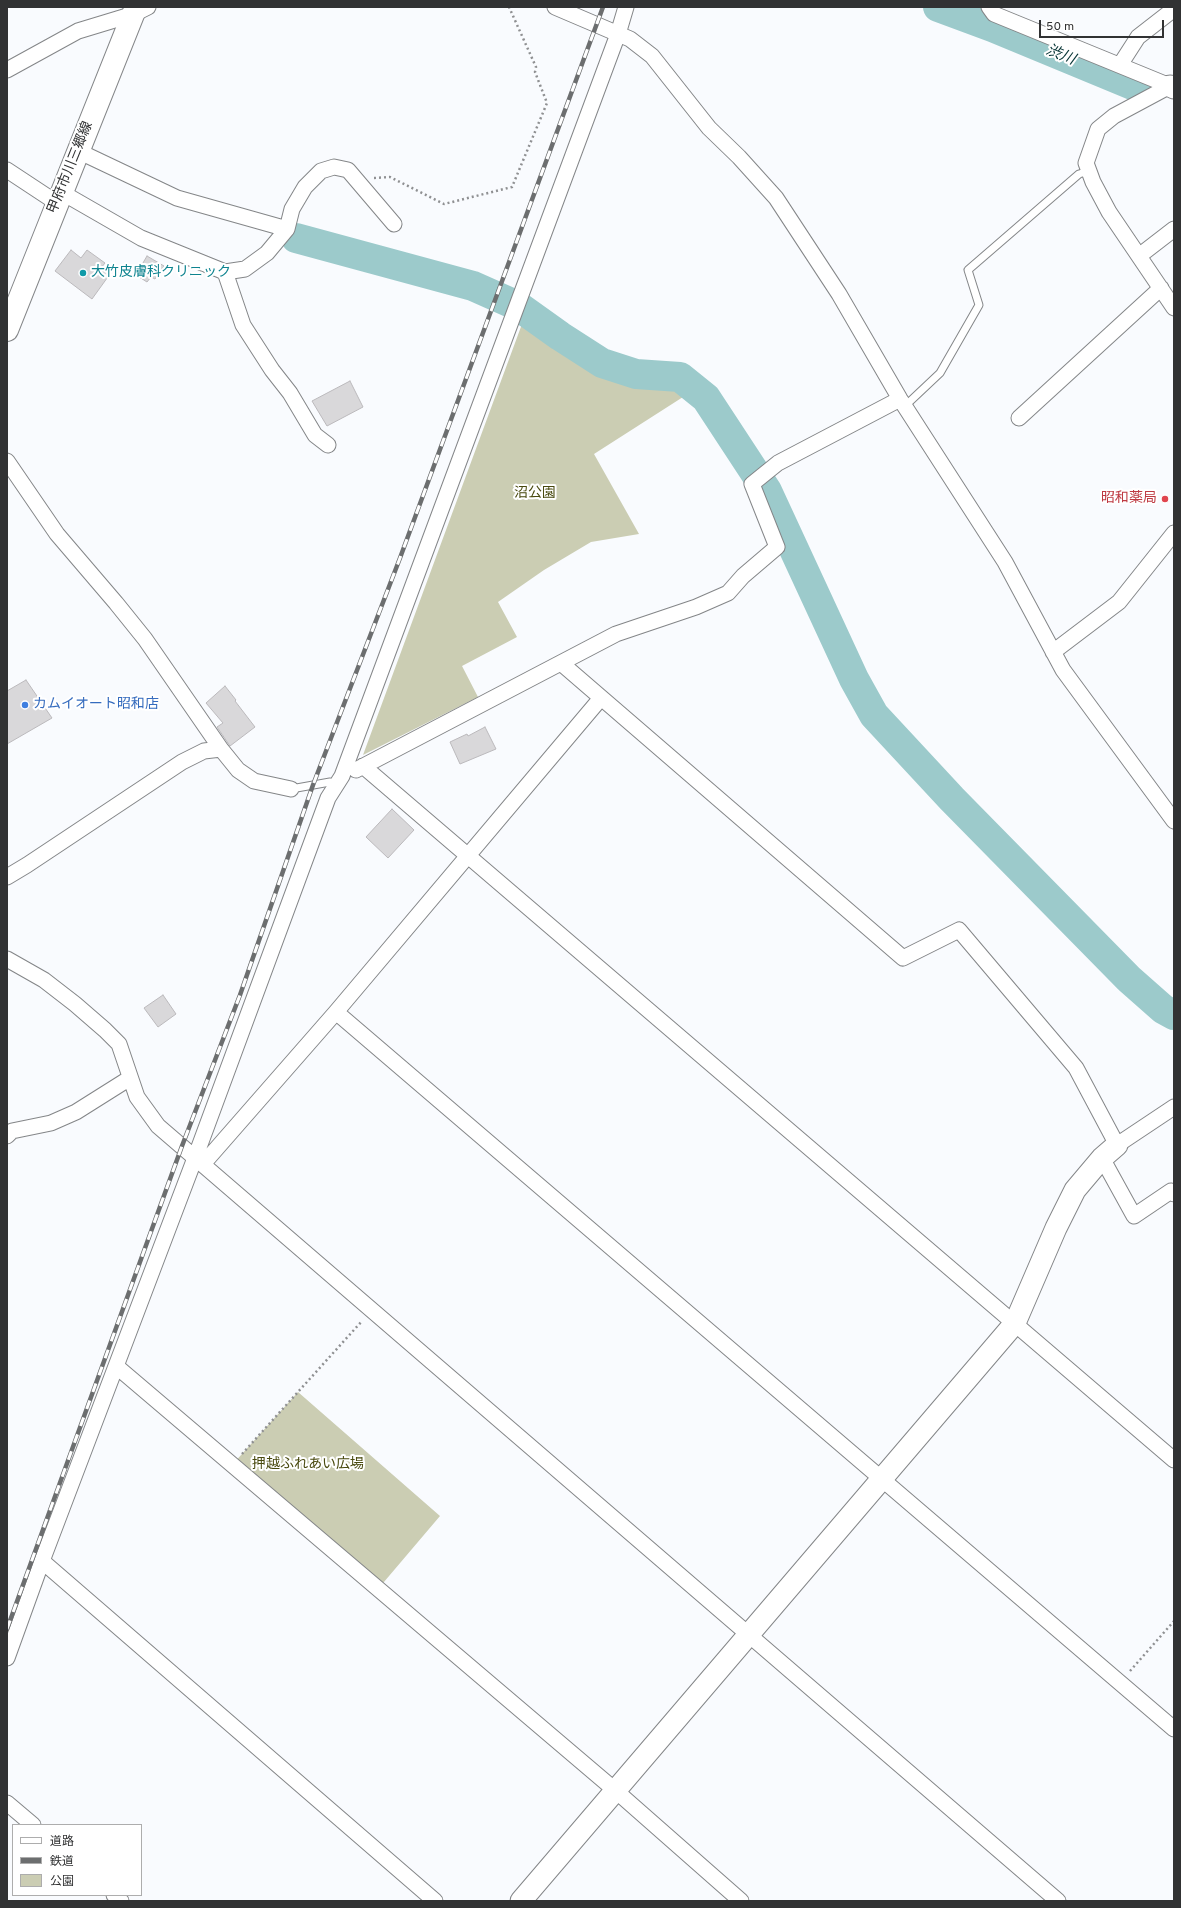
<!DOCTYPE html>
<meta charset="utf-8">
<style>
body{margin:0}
#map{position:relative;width:1181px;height:1908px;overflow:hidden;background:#f9fbfe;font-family:Overpass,"Noto Sans JP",sans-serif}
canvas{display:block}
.frame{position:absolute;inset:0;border:8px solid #313233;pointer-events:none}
.legend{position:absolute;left:12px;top:1824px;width:130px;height:72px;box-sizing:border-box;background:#fff;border:1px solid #adadad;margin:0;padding:5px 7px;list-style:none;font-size:12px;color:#313233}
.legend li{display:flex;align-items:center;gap:8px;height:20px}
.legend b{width:20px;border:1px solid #adadad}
.scale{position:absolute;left:1039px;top:20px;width:125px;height:18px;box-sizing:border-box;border:2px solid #313233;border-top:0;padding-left:5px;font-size:12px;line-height:14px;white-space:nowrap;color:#313233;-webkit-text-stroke:3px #fff;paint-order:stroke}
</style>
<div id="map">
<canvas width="1181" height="1908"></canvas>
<div class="frame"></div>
<ul class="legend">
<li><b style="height:5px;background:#fff"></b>道路</li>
<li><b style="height:5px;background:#6c6e6f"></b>鉄道</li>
<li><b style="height:11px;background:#cbcdb3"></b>公園</li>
</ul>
<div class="scale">50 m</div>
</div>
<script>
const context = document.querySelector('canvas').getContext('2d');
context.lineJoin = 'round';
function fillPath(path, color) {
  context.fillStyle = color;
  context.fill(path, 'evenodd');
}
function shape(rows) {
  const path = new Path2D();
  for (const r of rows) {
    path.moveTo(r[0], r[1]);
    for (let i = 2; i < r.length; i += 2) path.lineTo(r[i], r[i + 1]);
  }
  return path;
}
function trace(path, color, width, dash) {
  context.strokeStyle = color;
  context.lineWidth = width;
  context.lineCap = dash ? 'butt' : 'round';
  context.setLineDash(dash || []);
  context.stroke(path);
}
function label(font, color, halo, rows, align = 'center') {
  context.font = font + ' Overpass,"Noto Sans JP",sans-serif';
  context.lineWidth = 4;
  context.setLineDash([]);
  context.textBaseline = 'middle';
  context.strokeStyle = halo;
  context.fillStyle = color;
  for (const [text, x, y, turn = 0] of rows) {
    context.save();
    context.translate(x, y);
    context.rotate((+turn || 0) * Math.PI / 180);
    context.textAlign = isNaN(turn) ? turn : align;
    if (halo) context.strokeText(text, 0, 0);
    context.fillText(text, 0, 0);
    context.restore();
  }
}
fillPath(shape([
 [522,324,590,370,635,384,672,389,683,397,594,454,639,534,591,542,544,570,498,602,517,637,462,666,478,697,363,755],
 [298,1392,440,1516,378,1589,232,1465]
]), '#cbcdb3');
trace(shape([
 [938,7,992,27,1137,87],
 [296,238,473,286,518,306,560,336,602,363,636,374,680,377,706,398,767,491,854,679,874,715,952,799,1129,979,1163,1009,1174,1015]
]), '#9ccacb', 30);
const building = shape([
 [71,250,81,258,87,250,105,263,101,268,110,274,92,299,55,271,71,250],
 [147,256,164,266,155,279,151,277,147,282,136,275,147,256],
 [350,381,363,407,327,426,312,401,350,381],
 [26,680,52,718,7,744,7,691,26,680],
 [225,686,236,700,235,701,255,727,230,746,217,727,223,723,206,703,225,686],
 [485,727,496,749,460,764,450,742,467,734,468,736,485,727],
 [392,809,414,830,388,858,366,837,392,809],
 [163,995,176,1014,158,1027,144,1008,163,995]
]);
fillPath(building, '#d9d8da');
trace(building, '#bbb9bc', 1);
const lane = shape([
 [905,406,940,373,979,305,968,270,1079,174,1089,171],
 [291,789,330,782]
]);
const street = shape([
 [555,7,630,39,652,56,709,128,739,157,776,198,839,294,900,399,1005,562,1063,670,1174,821],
 [989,7,994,14,1170,86],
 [1120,65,1138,37,1174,9],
 [7,70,78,31,134,14,148,7],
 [1170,86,1114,116,1098,129,1086,163,1093,182,1109,212,1174,308],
 [78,151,177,198,287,229],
 [7,170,57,203],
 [61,192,141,238,225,272,243,325,272,370,290,393,315,435,328,445],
 [1139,256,1174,229],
 [225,272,245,269,267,253,287,229,292,209,305,187,321,171,334,167,348,170,394,224],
 [1019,418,1161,288],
 [7,461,57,534,116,603,145,639,221,749],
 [1053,652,1119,602,1174,533],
 [561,663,903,958,959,930,1076,1068,1117,1145,1174,1107],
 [363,766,1174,1460],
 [356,770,616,634,696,607,728,593,743,576,777,547,752,484,778,463,900,399],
 [7,877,27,865,182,762,204,751,221,749,238,770,254,781,291,789],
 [7,959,44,980,75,1004,105,1030,119,1044,137,1097,158,1126,1058,1901],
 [336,1012,1174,1729],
 [7,1136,12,1131,51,1123,76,1112,130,1078],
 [1102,1158,1134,1216,1171,1191,1174,1194],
 [203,1164,336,1012,601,698],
 [116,1366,616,1791,741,1901],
 [7,1658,42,1561],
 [7,1803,33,1825],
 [114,1895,121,1901],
 [435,1901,42,1561,195,1158,328,798,342,776,618,34,626,7]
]);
const secondary = shape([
 [1170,86,1174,88],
 [521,1901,1015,1323,1056,1228,1075,1190,1102,1158,1117,1145]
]);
const primary = shape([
 [7,330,136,7]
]);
trace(lane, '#848688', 9);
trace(street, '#848688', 17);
trace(secondary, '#848688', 23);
trace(primary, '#848688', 24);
trace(shape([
 [374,178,390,177,444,204,512,187,547,103,535,72,536,67,509,7],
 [242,1454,362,1321],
 [1130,1671,1174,1621]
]), '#8f9092', 2.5, [2, 3]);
trace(lane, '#fff', 7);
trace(street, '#fff', 15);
trace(secondary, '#fff', 21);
trace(primary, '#fff', 22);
const rail = shape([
 [7,1629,182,1146,240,995,313,785,400,558,603,7]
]);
trace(rail, '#6c6e6f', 4.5);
trace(rail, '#fff', 3, [9]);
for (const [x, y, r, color] of [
 [83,273,4,"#0f9aa8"],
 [1165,499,4,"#e0444e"],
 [25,705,4,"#3f7fe0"]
]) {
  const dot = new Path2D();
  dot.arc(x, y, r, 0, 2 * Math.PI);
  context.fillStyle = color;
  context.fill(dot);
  trace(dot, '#fff', 1.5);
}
label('14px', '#313233', '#fff', [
 ["甲府市川三郷線",71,168,-68]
]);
label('14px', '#0d838f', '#fff', [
 ["大竹皮膚科クリニック",91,273]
], 'left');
label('14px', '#48490e', '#fff', [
 ["沼公園",535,494],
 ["押越ふれあい広場",308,1465]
]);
label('14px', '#be3a42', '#fff', [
 ["昭和薬局",1157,499]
], 'right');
label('14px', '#366cbe', '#fff', [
 ["カムイオート昭和店",33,705]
], 'left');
label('italic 15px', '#053334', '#fff', [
 ["渋川",1060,56,22]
]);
</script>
